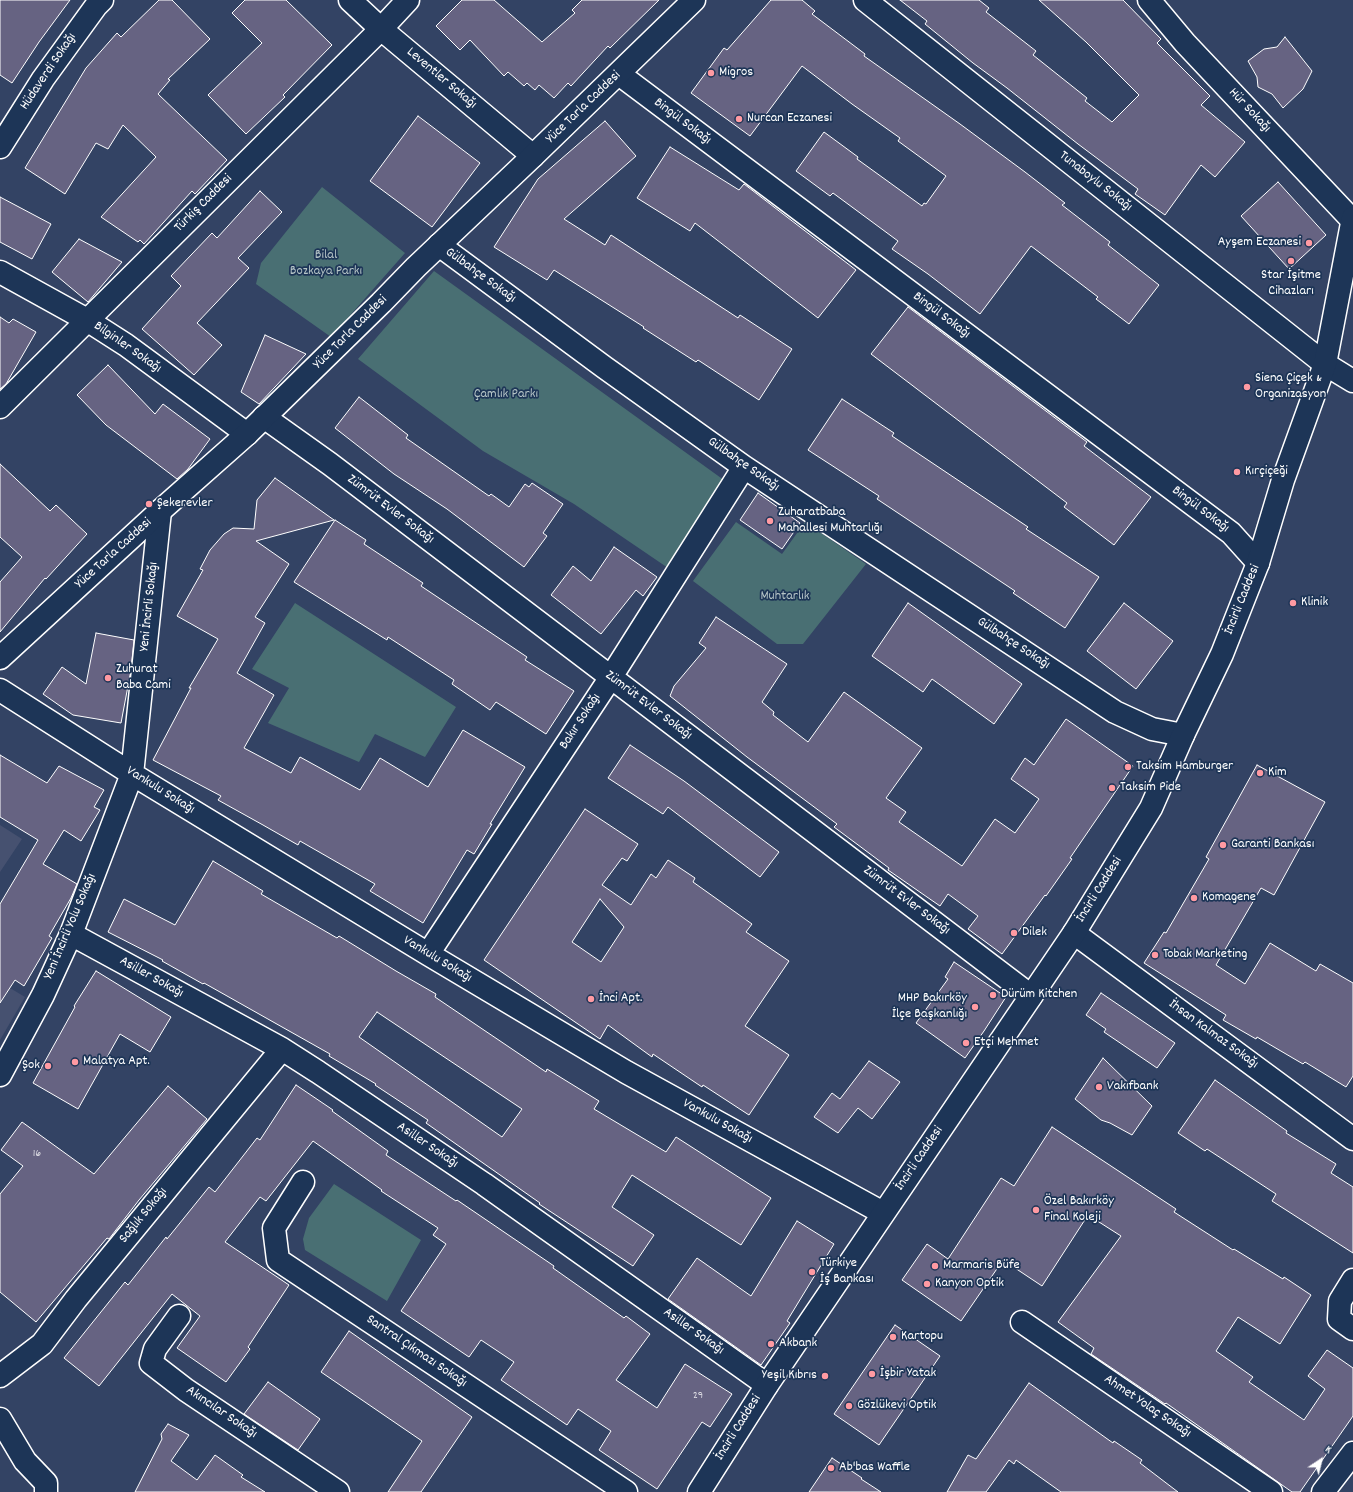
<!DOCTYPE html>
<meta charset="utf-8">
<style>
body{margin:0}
#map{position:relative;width:1353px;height:1492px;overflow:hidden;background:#334364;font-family:Dekko,sans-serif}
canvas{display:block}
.north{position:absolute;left:1301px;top:1440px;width:40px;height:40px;-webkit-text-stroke:3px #1d3557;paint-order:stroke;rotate:35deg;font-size:11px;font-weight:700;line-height:16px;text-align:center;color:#fff}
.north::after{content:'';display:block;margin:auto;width:14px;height:18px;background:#fff;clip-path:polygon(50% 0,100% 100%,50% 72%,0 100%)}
</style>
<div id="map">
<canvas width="1353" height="1492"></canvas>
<div class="north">K</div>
</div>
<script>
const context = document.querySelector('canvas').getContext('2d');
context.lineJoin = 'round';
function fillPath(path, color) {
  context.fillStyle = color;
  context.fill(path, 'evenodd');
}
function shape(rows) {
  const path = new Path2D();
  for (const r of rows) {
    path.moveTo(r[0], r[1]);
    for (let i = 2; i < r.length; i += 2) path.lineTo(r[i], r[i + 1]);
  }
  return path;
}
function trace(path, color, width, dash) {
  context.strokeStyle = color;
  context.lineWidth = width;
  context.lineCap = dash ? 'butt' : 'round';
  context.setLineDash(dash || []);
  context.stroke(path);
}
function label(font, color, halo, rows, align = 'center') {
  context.font = font + ' Dekko,sans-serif';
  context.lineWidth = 3.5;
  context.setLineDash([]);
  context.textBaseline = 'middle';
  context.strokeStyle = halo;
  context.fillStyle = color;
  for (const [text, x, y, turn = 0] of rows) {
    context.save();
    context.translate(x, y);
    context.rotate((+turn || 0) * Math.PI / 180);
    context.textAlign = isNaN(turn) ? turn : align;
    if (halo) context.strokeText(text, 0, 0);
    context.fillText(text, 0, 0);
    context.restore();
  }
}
fillPath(shape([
 [0,825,22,839,0,872],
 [0,982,25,997,0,1040]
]), '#465170');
fillPath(shape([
 [322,187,405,253,331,337,256,284,261,263],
 [434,271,728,483,671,570,574,504,483,451,358,359],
 [736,522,782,554,805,522,866,564,803,644,777,644,693,581],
 [295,603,456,707,425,757,375,734,359,762,268,723,289,688,252,669],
 [334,1184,421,1240,387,1301,305,1250,303,1239,309,1218]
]), '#496f73');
const building = shape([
 [0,0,70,0,39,42,12,83,0,75,0,0],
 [159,0,172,0,210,39,168,79,170,80,158,94,227,160,195,194,192,191,144,244,140,240,138,242,101,217,156,157,123,125,108,149,96,143,65,194,25,168,86,68,117,33,121,37,159,0],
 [245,0,286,0,332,45,283,95,285,97,246,134,208,95,262,43,232,13,245,0],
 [462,0,494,0,542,42,575,13,572,10,582,0,659,0,610,48,608,46,571,86,568,83,554,98,539,85,535,90,527,83,524,86,508,72,504,76,470,40,460,50,436,26,462,0],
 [771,0,802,0,815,11,812,14,865,54,864,56,960,124,1025,172,1065,203,1062,205,1110,242,1108,245,1159,285,1129,324,1096,299,1098,297,1031,246,980,314,928,274,892,249,898,241,833,193,830,196,796,171,824,132,858,157,857,159,922,206,924,203,926,204,946,176,898,141,900,138,852,104,802,66,750,136,691,93,724,48,727,50,771,0],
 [900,0,979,0,989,8,986,12,1036,51,1033,55,1087,98,1085,101,1112,122,1139,95,1086,42,1039,0,1123,0,1161,39,1157,43,1210,96,1201,105,1245,142,1215,177,1201,165,1165,215,1135,194,1138,189,1078,144,1007,88,973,63,925,24,927,21,900,0],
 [1285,37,1312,71,1303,89,1283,108,1272,94,1258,87,1257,77,1248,61,1264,49,1277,47,1285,37],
 [418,116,480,163,432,227,370,181,418,116],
 [605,121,636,156,564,219,605,245,611,235,738,318,740,315,792,349,759,400,698,360,696,362,643,328,644,327,554,270,547,280,494,247,538,179,605,121],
 [670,147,739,190,744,184,856,270,818,318,695,223,690,231,637,198,670,147],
 [1278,182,1326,235,1289,269,1241,216,1278,182],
 [260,191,282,212,238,258,249,268,197,323,222,345,194,375,142,329,181,286,171,276,212,233,217,238,260,191],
 [0,197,51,224,32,259,0,242,0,197],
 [79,239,122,262,88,302,52,272,79,239],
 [908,307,1087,442,1084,446,1151,497,1114,545,1064,507,1067,503,871,354,908,307],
 [0,317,9,323,13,319,36,332,6,384,0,389,0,317],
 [265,335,306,354,259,404,241,392,265,335],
 [108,365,155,414,163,404,210,439,188,469,177,479,106,425,77,395,108,365],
 [359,397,408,435,406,438,489,496,491,494,509,507,525,484,529,487,532,483,563,504,543,533,547,536,524,567,447,509,394,474,335,428,359,397],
 [842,399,894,433,892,436,1028,527,1026,529,1099,577,1065,628,1013,593,1015,591,877,499,879,496,808,450,842,399],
 [0,464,50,511,56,505,87,534,46,579,45,578,0,632,0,582,22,557,0,537,0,464],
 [275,478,334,520,256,541,289,564,255,617,265,623,237,673,274,695,244,748,291,773,300,757,360,790,380,758,428,787,463,730,525,767,490,824,492,824,474,854,467,850,423,923,370,891,375,884,300,841,298,845,263,825,218,800,221,796,153,760,191,688,189,688,218,639,177,616,203,570,200,569,210,550,224,534,233,528,254,529,257,500,275,478],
 [758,493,800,523,782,549,740,520,758,493],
 [335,520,366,540,364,544,423,583,421,586,527,657,525,660,574,691,546,734,496,702,490,710,452,684,454,680,388,637,387,640,294,582,335,520],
 [614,547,657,577,643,596,636,590,601,634,551,595,573,566,591,581,614,547],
 [908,603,1022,684,994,724,932,679,923,692,872,656,908,603],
 [1124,603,1173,641,1136,689,1087,651,1124,603],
 [716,617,787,664,762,702,774,712,773,715,808,742,844,692,922,748,886,798,906,812,899,822,962,866,995,819,1015,833,1039,799,1011,779,1025,758,1034,765,1066,719,1133,766,1070,858,1072,859,1046,896,1045,895,1002,954,968,929,978,916,948,894,940,906,888,870,889,868,834,827,837,824,747,757,670,696,674,686,706,648,699,643,716,617],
 [96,633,134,640,131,670,121,723,73,715,43,694,62,667,86,684,96,633],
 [630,745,684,781,779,852,760,877,668,807,663,814,608,778,630,745],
 [0,755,47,783,59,766,104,790,94,807,100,810,81,841,64,830,43,864,77,884,71,898,49,936,52,938,24,986,15,980,0,1003,0,904,38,840,0,817,0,755],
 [1257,765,1325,802,1274,895,1261,888,1216,965,1245,984,1270,943,1316,971,1320,964,1353,983,1353,1076,1346,1087,1305,1062,1303,1064,1257,1037,1256,1039,1223,1020,1226,1015,1144,963,1164,932,1166,933,1209,859,1206,857,1257,765],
 [585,809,638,844,627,861,622,858,602,885,631,905,651,874,656,878,668,860,695,878,693,882,752,924,746,932,789,961,745,1026,789,1055,749,1115,703,1085,702,1087,653,1054,652,1057,608,1025,600,1039,484,960,585,809],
 [600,899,624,927,601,962,572,942,600,899],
 [213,861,263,891,261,894,337,938,339,936,396,971,436,994,435,997,546,1072,547,1069,599,1101,594,1109,666,1152,676,1137,771,1198,741,1245,632,1175,612,1207,654,1235,633,1266,539,1204,540,1203,426,1123,428,1120,375,1085,376,1084,329,1056,330,1054,204,983,203,984,162,961,163,960,108,932,124,899,175,925,213,861],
 [377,1012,522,1109,502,1137,359,1037,377,1012],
 [954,962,1006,997,984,1031,965,1058,916,1023,948,979,945,977,954,962],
 [96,971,171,1017,150,1052,120,1034,78,1109,33,1083,75,1007,74,1006,96,971],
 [1101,993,1175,1043,1157,1068,1104,1032,1106,1029,1086,1015,1101,993],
 [1103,1058,1152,1106,1132,1135,1110,1123,1101,1120,1075,1099,1103,1058],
 [869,1061,900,1082,872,1119,858,1108,838,1133,814,1117,832,1093,840,1099,869,1061],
 [1215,1080,1287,1131,1286,1133,1336,1164,1331,1173,1353,1187,1353,1253,1272,1201,1276,1194,1207,1149,1205,1151,1178,1133,1215,1080],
 [296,1085,333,1110,332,1111,388,1151,386,1155,456,1201,457,1200,554,1266,553,1268,624,1318,626,1316,650,1334,616,1380,657,1408,685,1364,732,1394,710,1427,702,1422,657,1489,599,1450,611,1431,578,1409,567,1425,501,1380,514,1362,481,1340,469,1357,401,1311,446,1244,433,1235,438,1228,381,1191,382,1190,313,1141,266,1201,260,1197,225,1242,289,1285,248,1347,250,1349,226,1382,177,1348,200,1316,172,1294,99,1386,64,1358,125,1282,128,1285,166,1237,167,1239,209,1187,215,1192,257,1138,260,1140,296,1085],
 [168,1086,207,1119,139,1200,109,1239,107,1238,36,1322,0,1292,0,1194,23,1166,1,1150,22,1122,94,1174,168,1086],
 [1052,1127,1176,1209,1174,1212,1233,1250,1234,1249,1283,1279,1284,1277,1311,1295,1280,1344,1238,1317,1216,1351,1253,1377,1249,1382,1304,1420,1325,1389,1308,1376,1327,1350,1353,1368,1353,1416,1300,1492,1292,1492,1166,1403,1165,1404,1091,1354,1094,1348,1058,1322,1121,1236,1088,1215,1042,1286,1003,1260,961,1321,902,1280,927,1244,948,1259,1001,1178,1014,1186,1052,1127],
 [797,1221,834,1244,787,1321,790,1323,761,1365,668,1299,697,1258,751,1296,797,1221],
 [895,1325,940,1356,879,1445,834,1414,895,1325],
 [349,1331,472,1417,421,1492,388,1492,422,1441,321,1372,349,1331],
 [268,1382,320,1419,298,1450,244,1414,268,1382],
 [1029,1383,1113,1443,1114,1441,1142,1460,1140,1463,1178,1492,1061,1492,1016,1460,1014,1464,1009,1460,986,1492,947,1492,968,1455,976,1459,1029,1383],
 [168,1424,189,1435,171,1461,197,1480,215,1455,243,1475,241,1477,265,1492,135,1492,162,1439,161,1434,168,1424],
 [832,1458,862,1478,861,1479,881,1492,809,1492,832,1458]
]);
fillPath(building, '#666382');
trace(building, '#fff', 1);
const street = shape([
 [350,0,381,29,533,156],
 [865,0,1325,364,1353,381],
 [1149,0,1185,43,1352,220],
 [619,74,1231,533,1258,563],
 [0,147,43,79,96,6,102,0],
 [439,245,604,367,744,467,1115,712,1152,729,1183,735],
 [0,272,87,320,126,345,247,434],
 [0,407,381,29,408,0],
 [264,417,330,464,1031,996],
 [0,690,132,774,428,954,626,1072,883,1213],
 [1074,933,1353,1139],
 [71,934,282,1049,318,1072,484,1184,767,1385],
 [428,954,611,677,744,467],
 [0,1075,43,995,71,934,132,774,160,511],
 [303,1182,274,1228,278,1260,626,1492],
 [1353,1280,1340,1301,1339,1319,1353,1329],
 [179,1316,155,1349,151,1363,186,1390,338,1492],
 [1022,1322,1271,1492],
 [0,1376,42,1344,76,1299,282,1049],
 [0,1419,25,1461,46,1483,46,1492],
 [1323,1492,1353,1453]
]);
const secondary = shape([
 [0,658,160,511,247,434,381,303,416,267,533,156,694,0],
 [699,1492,767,1385,1074,933,1151,808,1183,735,1222,654,1258,563,1283,480,1325,364,1353,218]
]);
trace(street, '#fff', 25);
trace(secondary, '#fff', 25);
trace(street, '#1d3557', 22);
trace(secondary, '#1d3557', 22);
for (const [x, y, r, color] of [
 [711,73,4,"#ff9aa2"],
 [739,119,4,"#ff9aa2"],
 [1309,243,4,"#ff9aa2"],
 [1291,261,4,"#ff9aa2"],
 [1247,387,4,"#ff9aa2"],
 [1237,472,4,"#ff9aa2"],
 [149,504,4,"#ff9aa2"],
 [770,521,4,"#ff9aa2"],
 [1293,603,4,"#ff9aa2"],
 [108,678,4,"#ff9aa2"],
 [1128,767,4,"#ff9aa2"],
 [1260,773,4,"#ff9aa2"],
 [1112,788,4,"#ff9aa2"],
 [1223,845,4,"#ff9aa2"],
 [1194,898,4,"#ff9aa2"],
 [1014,933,4,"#ff9aa2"],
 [1155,955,4,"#ff9aa2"],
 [993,995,4,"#ff9aa2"],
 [591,999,4,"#ff9aa2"],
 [975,1007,4,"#ff9aa2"],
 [966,1043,4,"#ff9aa2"],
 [75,1062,4,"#ff9aa2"],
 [48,1066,4,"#ff9aa2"],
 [1099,1087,4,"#ff9aa2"],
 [1036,1210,4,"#ff9aa2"],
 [935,1266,4,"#ff9aa2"],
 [812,1272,4,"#ff9aa2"],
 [927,1284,4,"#ff9aa2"],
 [893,1337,4,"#ff9aa2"],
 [771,1344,4,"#ff9aa2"],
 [872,1374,4,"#ff9aa2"],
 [825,1376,4,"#ff9aa2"],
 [849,1406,4,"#ff9aa2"],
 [831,1468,4,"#ff9aa2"]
]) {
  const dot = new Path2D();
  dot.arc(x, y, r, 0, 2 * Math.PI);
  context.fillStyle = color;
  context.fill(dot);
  trace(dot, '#1d3557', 1.5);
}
label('12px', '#d9d8e0', null, [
 ["16",37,1154],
 ["29",698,1396]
]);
label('14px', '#fff', '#1d3557', [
 ["Hüdaverdi Sokağı",49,72,-56],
 ["Leventler Sokağı",441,79,40],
 ["Yüce Tarla Caddesi",584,108,-44],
 ["Hür Sokağı",1249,111,47],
 ["Bingül Sokağı",682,122,37],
 ["Tunaboylu Sokağı",1095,182,38],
 ["Türkiş Caddesi",204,204,-45],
 ["Gülbahçe Sokağı",480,276,36],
 ["Bingül Sokağı",941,316,37],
 ["Yüce Tarla Caddesi",351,333,-45],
 ["Bilginler Sokağı",127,348,35],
 ["Gülbahçe Sokağı",743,465,35],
 ["Zümrüt Evler Sokağı",390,510,37],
 ["Bingül Sokağı",1200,510,37],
 ["Yüce Tarla Caddesi",114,554,-42],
 ["İncirli Caddesi",1243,600,-68],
 ["Yeni İncirli Sokağı",150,607,-84],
 ["Gülbahçe Sokağı",1013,644,33],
 ["Zümrüt Evler Sokağı",648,706,37],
 ["Bakır Sokağı",581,722,-57],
 ["Vankulu Sokağı",160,791,32],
 ["İncirli Caddesi",1100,890,-58],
 ["Zümrüt Evler Sokağı",906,901,37],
 ["Yeni İncirli Yolu Sokağı",71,927,-67],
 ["Vankulu Sokağı",437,960,31],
 ["Asiller Sokağı",151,978,29],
 ["İhsan Kalmaz Sokağı",1213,1035,36],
 ["Vankulu Sokağı",717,1122,29],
 ["Asiller Sokağı",427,1146,34],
 ["İncirli Caddesi",920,1159,-56],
 ["Sağlık Sokağı",144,1216,-51],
 ["Asiller Sokağı",693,1332,35],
 ["Santral Çıkmazı Sokağı",416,1352,34],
 ["Ahmet Yolaç Sokağı",1147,1407,34],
 ["Akıncılar Sokağı",221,1413,34],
 ["İncirli Caddesi",739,1428,-58]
]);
label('14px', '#fff', '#1d3557', [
 ["Migros",719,73],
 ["Nurcan Eczanesi",747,119],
 ["Ayşem Eczanesi",1301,243,"right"],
 ["Star İşitme",1291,276,"center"],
 ["Cihazları",1291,292,"center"],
 ["Siena Çiçek &",1255,379],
 ["Organizasyon",1255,395],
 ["Kırçiçeği",1245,472],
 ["Şekerevler",157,504],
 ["Zuharatbaba",778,513],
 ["Mahallesi Muhtarlığı",778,529],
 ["Klinik",1301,603],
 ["Zuhurat",116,670],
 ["Baba Cami",116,686],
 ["Taksim Hamburger",1136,767],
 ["Kim",1268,773],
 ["Taksim Pide",1120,788],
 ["Garanti Bankası",1231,845],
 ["Komagene",1202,898],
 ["Dilek",1022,933],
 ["Tobak Marketing",1163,955],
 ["Dürüm Kitchen",1001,995],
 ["İnci Apt.",599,999],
 ["MHP Bakırköy",967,999,"right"],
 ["İlçe Başkanlığı",967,1015,"right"],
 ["Etçi Mehmet",974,1043],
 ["Malatya Apt.",83,1062],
 ["Şok",40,1066,"right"],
 ["Vakıfbank",1107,1087],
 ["Özel Bakırköy",1044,1202],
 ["Final Koleji",1044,1218],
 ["Türkiye",820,1264],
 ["İş Bankası",820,1280],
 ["Marmaris Büfe",943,1266],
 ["Kanyon Optik",935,1284],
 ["Kartopu",901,1337],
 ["Akbank",779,1344],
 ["İşbir Yatak",880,1374],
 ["Yeşil Kıbrıs",817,1376,"right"],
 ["Gözlükevi Optik",857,1406],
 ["Ab'bas Waffle",839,1468]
], 'left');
label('14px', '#b6c5c7', '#1d3557', [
 ["Bilal",326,256],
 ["Bozkaya Parkı",326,272],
 ["Çamlık Parkı",506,395],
 ["Muhtarlık",785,597]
]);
</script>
